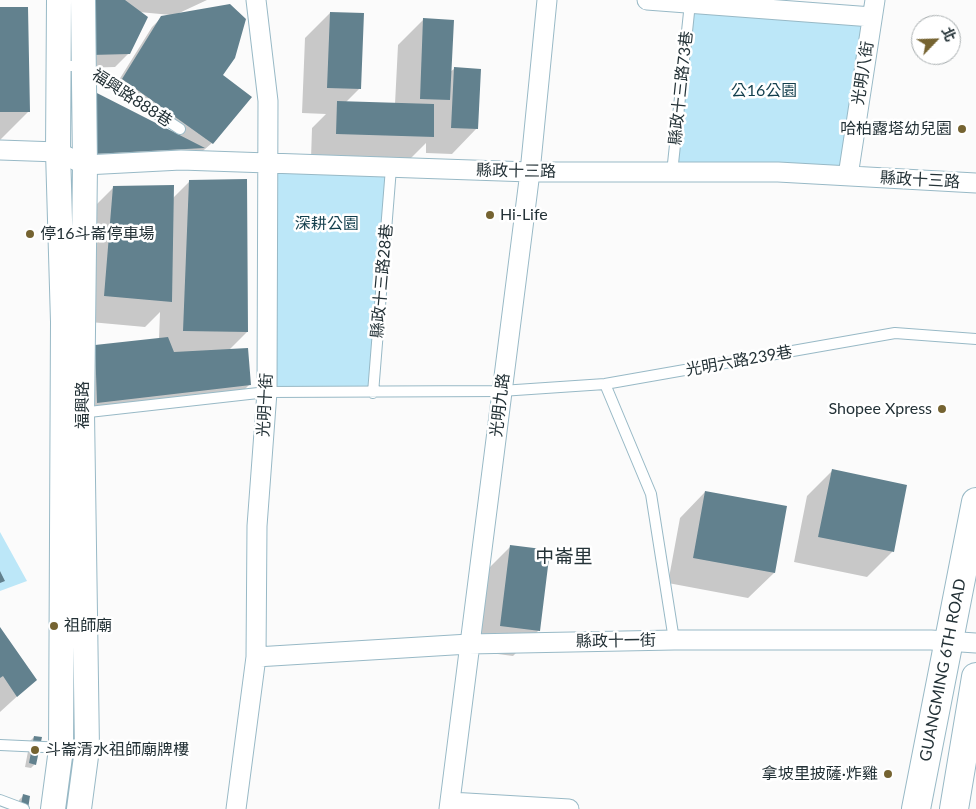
<!DOCTYPE html>
<html>
<head>
<meta charset="utf-8">
<style>
  body { margin:0 }
  #map { position:relative; width:976px; height:809px; overflow:hidden; background:#fbfbfb; font-family:Lato,"Noto Sans TC",sans-serif }
  canvas { display:block }
  .north { position:absolute; left:911px; top:15px; width:50px; height:50px; box-sizing:border-box; background:#fff; border:1px solid #a7adaf; border-radius:50%; rotate:66deg; font-size:14px; font-weight:700; line-height:20px; text-align:center; color:#243237 }
  .north::after { content:''; display:block; margin:auto; width:18px; height:22px; background:#756331; clip-path:polygon(50% 0,100% 100%,50% 72%,0 100%) }
</style>
</head>
<body>
<div id="map">
<canvas width="976" height="809"></canvas>
<div class="north">北</div>
</div>
<script>
const ctx = document.querySelector('canvas').getContext('2d');
ctx.lineJoin = 'round';
function paint(path, color) { ctx.fillStyle = color; ctx.fill(path, 'evenodd'); }
const shape = rows => new Path2D(rows.map(r => 'M' + r).join(''));
function strokePath(path, color, width, dash) { ctx.strokeStyle = color; ctx.lineWidth = width; ctx.lineCap = dash ? 'butt' : 'round'; ctx.setLineDash(dash || []); ctx.stroke(path); }
function label(font, color, halo, rows, align = 'center') {
  ctx.font = font + ' Lato,"Noto Sans TC",sans-serif'; ctx.lineWidth = 5; ctx.setLineDash([]); ctx.textBaseline = 'middle'; ctx.strokeStyle = halo; ctx.fillStyle = color; for (const [text, x, y, turn = 0] of rows) {
    ctx.save(); ctx.translate(x, y); ctx.rotate((+turn || 0) * Math.PI / 180); ctx.textAlign = isNaN(turn) ? turn : align; if (halo) ctx.strokeText(text, 0, 0); ctx.fillText(text, 0, 0); ctx.restore();
  }
}
const green = shape([
  [690,3,872,17,848,176,672,173],
  [268,165,391,168,373,393,267,392],
  [0,532,27,581,0,591]
]);
const shadow = shape([
  [78,0,207,0,177,14,222,76,250,98,212,143,190,162,78,168,78,105,173,131,114,88,152,27,162,17,171,15,139,12,129,53,115,67,77,68],
  [0,9,29,111,0,140],
  [330,13,360,88,346,102,395,104,398,45,424,19,450,72,454,69,477,128,452,154,426,153,426,143,407,162,311,159,312,128,326,114,302,113,305,38],
  [190,181,247,332,229,350,250,384,236,398,84,417,82,360,96,346,159,339,160,312,145,327,79,321,88,213,113,188,172,199],
  [833,470,906,486,892,552,867,577,794,562,807,496],
  [705,492,786,507,774,573,748,598,668,583,680,518],
  [511,546,539,630,513,656,475,651,485,572],
  [0,629,35,680,0,712],
  [34,737,35,764,31,768,25,767,30,741],
  [23,796,27,809,17,809,19,800]
]);
const building = shape([
  [91,0,125,0,148,17,130,54,91,55],
  [230,4,246,19,235,58,223,75,252,97,213,144,122,79,161,16],
  [0,7,28,7,30,112,0,112],
  [330,12,364,13,361,89,327,88],
  [423,18,454,20,450,100,420,99],
  [454,67,481,69,478,129,451,128],
  [91,90,205,148,92,154],
  [337,101,434,104,434,137,336,134],
  [247,179,248,332,183,331,189,180],
  [174,185,172,302,104,296,113,186],
  [168,337,174,352,248,348,251,385,97,403,95,345],
  [832,469,907,485,894,552,818,537],
  [705,491,787,506,775,573,693,558],
  [510,545,550,550,540,631,500,626],
  [0,571,5,581,0,583],
  [0,627,37,680,17,697,3,676,0,678],
  [34,736,42,737,36,765,29,763],
  [23,794,30,796,28,809,20,809]
]);
const service = shape([
  [59,66,84,66,180,129],
  [672,173,690,3],
  [605,384,651,494,674,640],
  [373,393,391,168],
  [80,413,267,392,501,391,605,384,895,333,976,339],
  [0,745,87,749],
  [0,800,24,809]
]);
const minor = shape([
  [647,0,872,17],
  [0,150,58,152,85,165,181,160,530,172,778,172,976,183],
  [848,176,875,0],
  [256,657,469,644,674,640,931,640,976,643],
  [450,802,569,809],
  [236,809,256,657,257,526,267,392,268,101,256,0],
  [449,809,530,172,547,0]
]);
const tertiary = shape([
  [53,809,61,749,63,322,58,152,59,0],
  [79,809,87,749,82,413,85,165,83,0]
]);
const secondary = shape([
  [916,809,976,502],
  [954,809,976,677]
]);
const markers = [
  [962,129,5,"#756331"],
  [490,215,5,"#756331"],
  [30,234,5,"#756331"],
  [942,409,5,"#756331"],
  [54,626,5,"#756331"],
  [35,750,5,"#756331"],
  [888,774,5,"#756331"]
];
const streetNames = [
  ["光明八街",863,73,-81],
  ["縣政十三路73巷",681,88,-84],
  ["福興路888巷",132,98,33],
  ["縣政十三路",516,171,1],
  ["縣政十三路",920,180,3],
  ["縣政十三路28巷",382,281,-85],
  ["光明六路239巷",739,361,-10],
  ["福興路",83,405,-90],
  ["光明十街",265,405,-87],
  ["光明九路",500,405,-83],
  ["縣政十一街",616,641,-1],
  ["GUANGMING 6TH ROAD",943,670,-79]
];
const parkNames = [
  ["公16公園",764,91],
  ["深耕公園",327,224]
];
const poiNames = [
  ["哈柏露塔幼兒園",952,129,"right"],
  ["Hi-Life",500,215],
  ["停16斗崙停車場",40,234],
  ["Shopee Xpress",932,409,"right"],
  ["祖師廟",64,626],
  ["斗崙清水祖師廟牌樓",45,750],
  ["拿坡里披薩·炸雞",878,774,"right"]
];
const quarterNames = [
  ["中崙里",564,557]
];
paint(green, '#bce7f8');
paint(shadow, '#0003');
paint(building, '#62818e');
strokePath(service, '#98b9c6', 12);
strokePath(minor, '#98b9c6', 21);
strokePath(tertiary, '#98b9c6', 26);
strokePath(secondary, '#98b9c6', 30);
strokePath(service, '#fff', 10);
strokePath(minor, '#fff', 19);
strokePath(tertiary, '#fff', 24);
strokePath(secondary, '#fff', 28);
for (const [x, y, r, color] of markers) { const dot = new Path2D(); dot.arc(x, y, r, 0, 2 * Math.PI); ctx.fillStyle = color; ctx.fill(dot); strokePath(dot, '#fff', 2); }
label('16px', '#243237', '#fff', streetNames);
label('16px', '#123e4c', '#fff', parkNames);
label('16px', '#243237', '#fff', poiNames, 'left');
label('19px', '#243237', '#fff', quarterNames);
</script>
</body>
</html>
